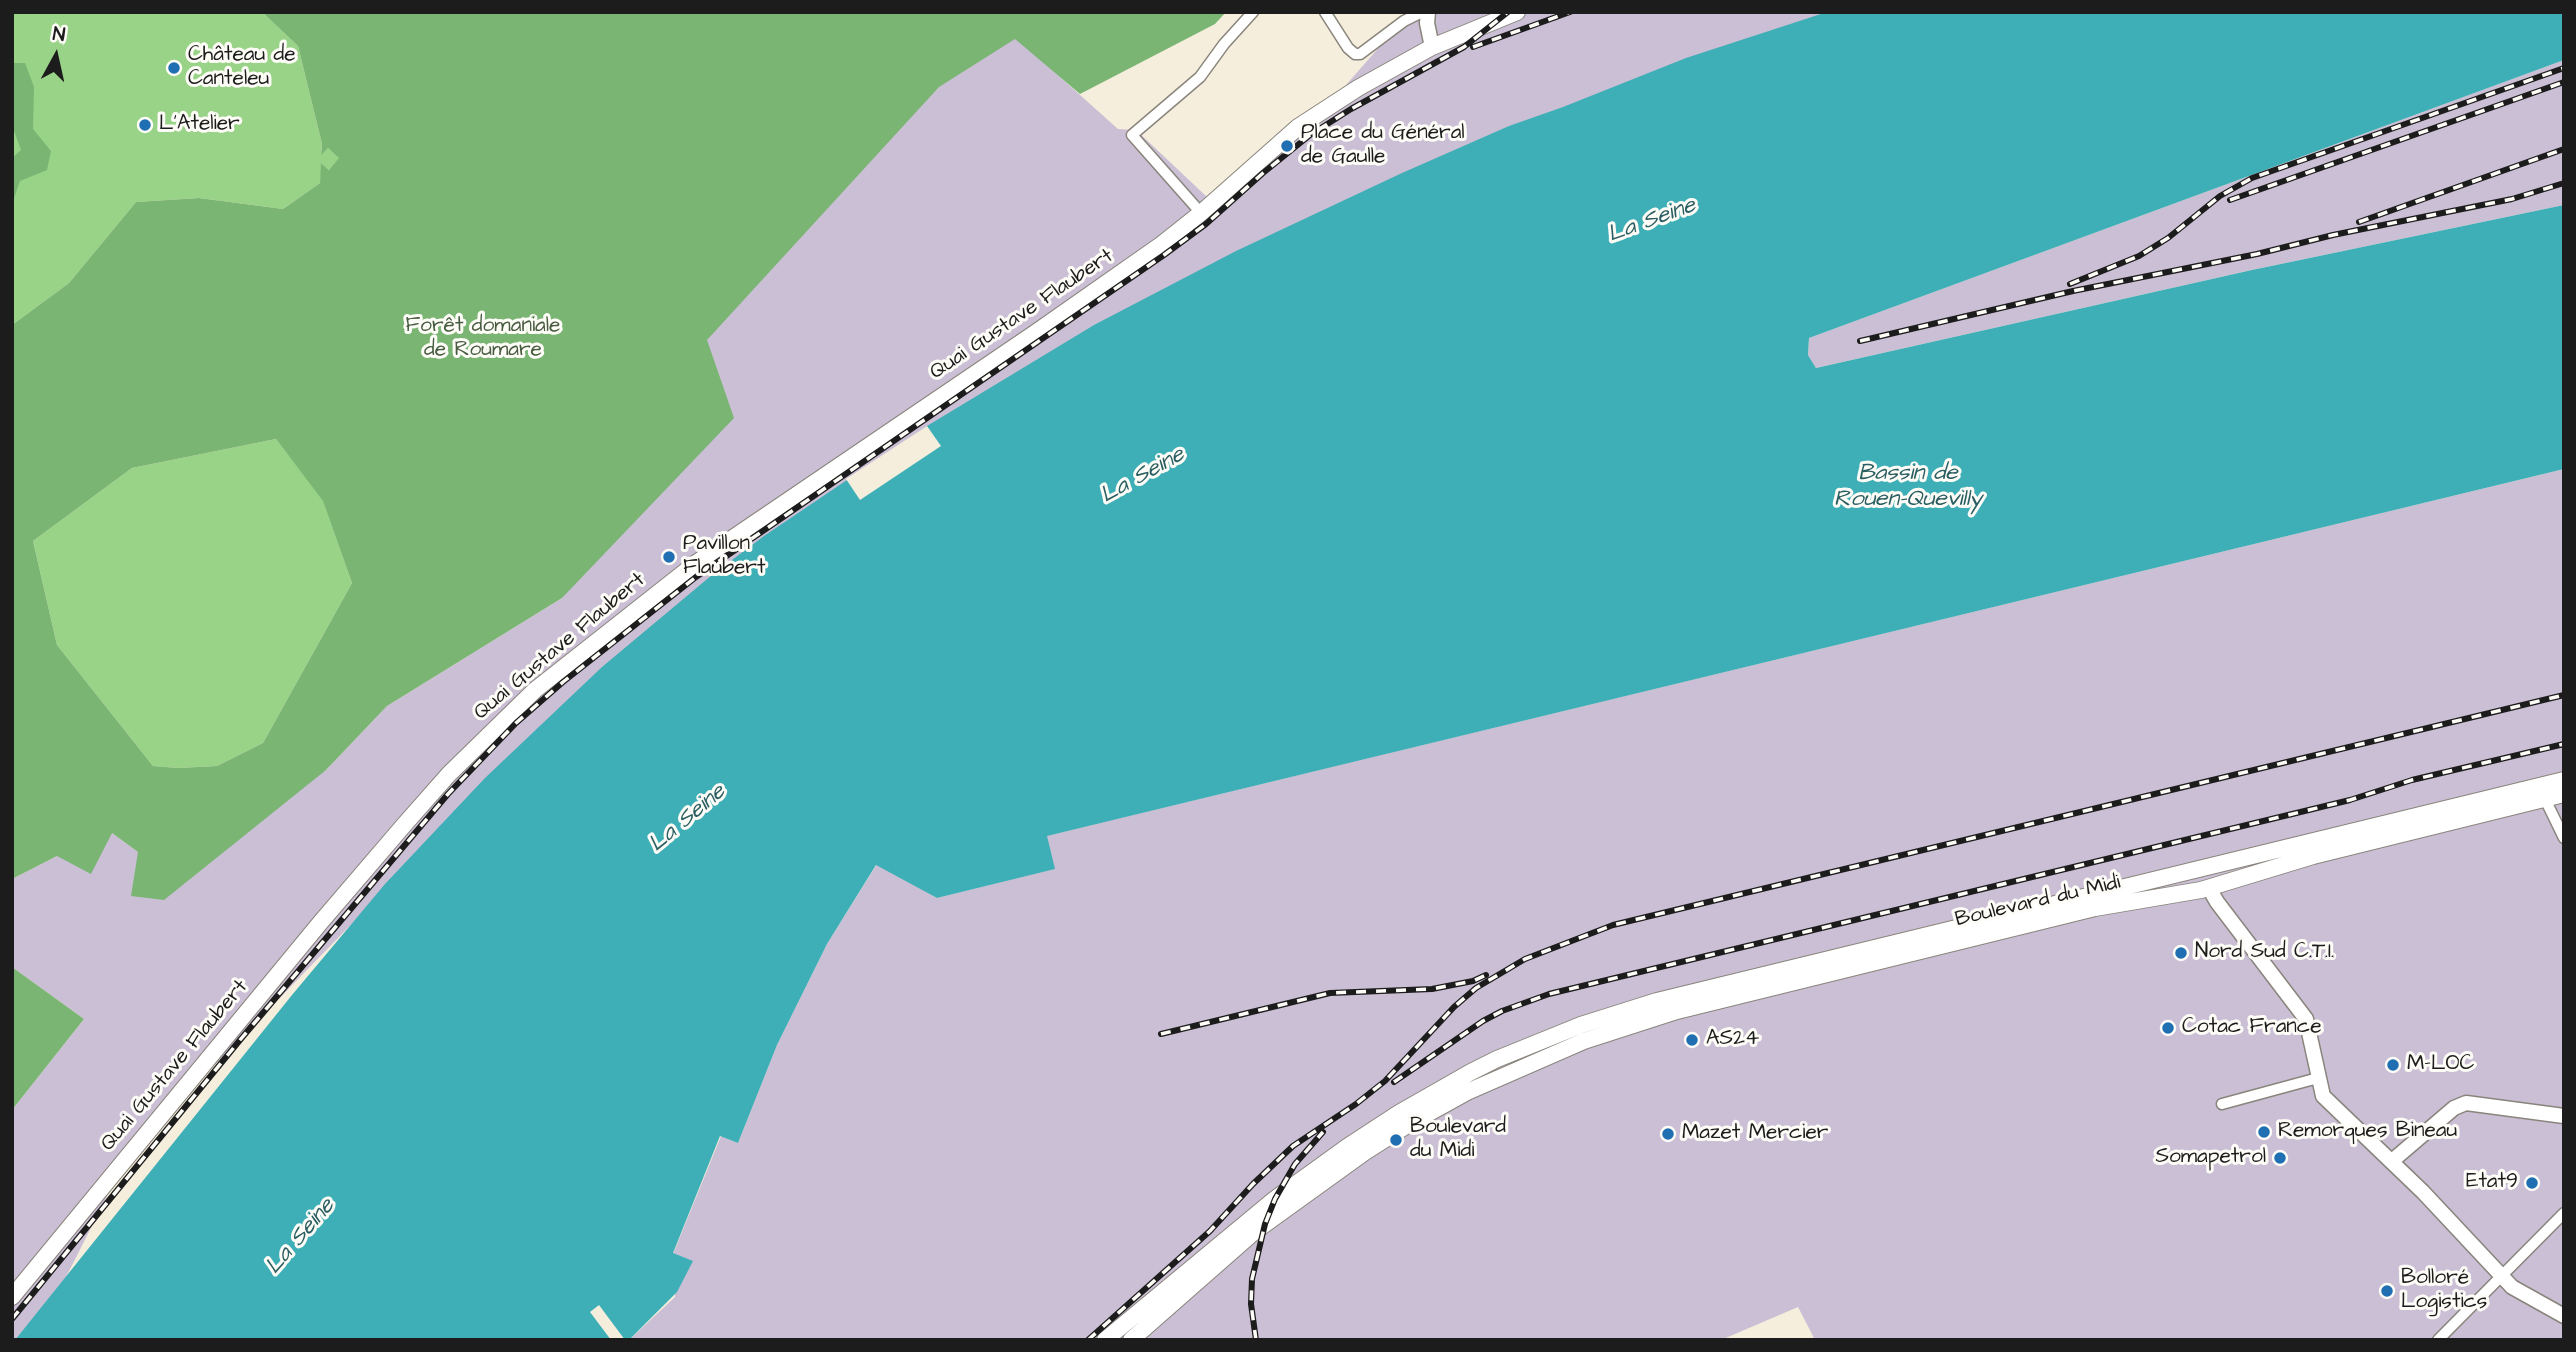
<!DOCTYPE html>
<html>
<head>
<meta charset="utf-8">
<style>
  body { margin:0 }
  #map { position:relative; width:2576px; height:1352px; overflow:hidden; background:#f6eedc; font-family:"Architects Daughter",sans-serif }
  canvas { display:block }
  .frame { position:absolute; inset:0; border:14px solid #1c1c1c; pointer-events:none }
  .north { position:absolute; left:21px; top:21px; width:70px; height:70px; -webkit-text-stroke:5px #fdfcf7; paint-order:stroke; rotate:8deg; font-size:19px; font-weight:700; line-height:28px; text-align:center; color:#1c1c1c }
  .north::after { content:''; display:block; margin:auto; width:24px; height:32px; background:#1c1c1c; clip-path:polygon(50% 0,100% 100%,50% 72%,0 100%) }
</style>
</head>
<body>
<div id="map">
<canvas width="2576" height="1352"></canvas>
<div class="frame"></div>
<div class="north">N</div>
</div>
<script>
const ctx = document.querySelector('canvas').getContext('2d');
ctx.lineJoin = 'round';
function paint(path, color) { ctx.fillStyle = color; ctx.fill(path, 'evenodd'); }
const shape = rows => new Path2D(rows.map(r => 'M' + r).join(''));
function strokePath(path, color, width, dash) { ctx.strokeStyle = color; ctx.lineWidth = width; ctx.lineCap = dash ? 'butt' : 'round'; ctx.setLineDash(dash || []); ctx.stroke(path); }
function label(font, color, halo, rows, align = 'center') {
  ctx.font = font + ' "Architects Daughter",sans-serif'; ctx.lineWidth = 6; ctx.setLineDash([]); ctx.textBaseline = 'middle'; ctx.strokeStyle = halo; ctx.fillStyle = color; for (const [text, x, y, turn = 0] of rows) {
    ctx.save(); ctx.translate(x, y); ctx.rotate((+turn || 0) * Math.PI / 180); ctx.textAlign = isNaN(turn) ? turn : align; if (halo) ctx.strokeText(text, 0, 0); ctx.fillText(text, 0, 0); ctx.restore();
  }
}
const industrial = shape([
  [1410,12,1911,12,477,795,129,1153,62,1285,15,1340,12,1340,12,1110,84,1019,12,967,12,879,57,856,112,833,138,852,326,770,387,706,562,598,700,345,873,158,890,112,1012,29,1032,52,1118,129,1136,130,1207,197,1325,109],
  [2564,60,2564,205,2252,270,1816,368,1808,355,1809,338],
  [2564,469,2564,1340,1815,1340,1798,1307,1721,1340,629,1340,675,1297,673,1254,721,1136,738,1143,777,1045,827,944,877,864,937,898,1054,869,1046,836]
]);
const green = shape([
  [12,12,262,12,298,46,322,144,321,154,328,148,340,158,329,170,322,164,320,183,283,209,199,198,136,202,69,283,12,325],
  [276,439,323,500,352,583,263,743,217,766,178,768,153,766,57,645,33,541,132,468]
]);
const forest = shape([
  [262,12,1226,12,1215,24,1080,94,1015,39,939,87,707,340,734,418,562,598,387,706,326,770,164,900,131,896,138,852,112,833,91,874,57,856,12,879,12,325,69,283,136,202,199,198,283,209,320,183,321,163,329,170,339,158,328,148,321,155,322,144,298,46],
  [276,439,323,501,352,583,263,743,217,766,178,768,153,766,57,645,33,541,132,468],
  [12,63,25,63,34,87,33,129,51,151,47,170,20,181,12,204,12,158,21,150,12,125],
  [12,967,84,1019,12,1110]
]);
const water = shape([
  [1827,12,2564,12,2564,60,1809,338,1808,355,1816,368,2252,270,2564,205,2564,469,1047,836,1055,869,937,898,876,865,827,944,777,1045,738,1143,720,1136,673,1253,693,1261,677,1292,629,1340,625,1340,599,1305,590,1312,611,1340,15,1340,292,995,385,884,485,778,602,667,712,575,764,536,927,426,1094,325,1236,251,1402,173,1509,126,1563,107,1686,58]
]);
const pier = shape([
  [927,426,941,446,860,500,846,479]
]);
const minor = shape([
  [1325,12,1348,48,1355,54,1360,54,1404,21,1422,12],
  [1201,213,1132,135,1200,77,1224,44,1253,12],
  [2543,795,2564,838],
  [2222,1104,2318,1078],
  [2438,1340,2564,1213]
]);
const tertiary = shape([
  [1428,12,1427,23,1432,47],
  [2209,888,2217,902,2306,1019,2323,1096,2423,1192,2512,1287,2564,1316],
  [2392,1161,2454,1108,2466,1103,2564,1116]
]);
const secondary = shape([
  [12,1297,320,923,404,825,449,774,535,690,696,563,1035,333,1162,244,1201,213,1298,127,1358,88,1432,47,1517,12],
  [1105,1340,1275,1199,1347,1147,1399,1113,1471,1072,1497,1059,1581,1025,1657,1001,2564,780],
  [1131,1340,1254,1232,1365,1152,1409,1124,1467,1092,1584,1041,1677,1011,2095,908,2201,890,2313,856,2564,794]
]);
const rail = shape([
  [1473,47,1570,12],
  [2230,200,2564,82],
  [2359,222,2564,149],
  [2070,284,2139,256,2168,238,2220,196,2252,178,2564,68],
  [1860,341,2073,291,2257,254,2333,235,2512,199,2564,183],
  [1161,1034,1330,993,1432,989,1473,981,1486,975],
  [1394,1082,1483,1021,1502,1011,1549,994,2350,800,2412,780,2564,744],
  [12,1319,240,1040,448,794,516,723,563,682,696,577,1164,255,1206,224,1263,173,1310,135,1351,109,1464,47,1508,12],
  [1088,1340,1210,1231,1253,1184,1293,1146,1356,1104,1385,1081,1454,1007,1476,988,1525,959,1613,925,2564,695],
  [1256,1340,1251,1304,1252,1279,1265,1224,1275,1199,1295,1164,1323,1132]
]);
const markers = [
  [174,68,7,"#1f6fb2"],
  [145,125,7,"#1f6fb2"],
  [1287,146,7,"#1f6fb2"],
  [669,557,7,"#1f6fb2"],
  [2181,953,7,"#1f6fb2"],
  [2168,1028,7,"#1f6fb2"],
  [1692,1040,7,"#1f6fb2"],
  [2393,1065,7,"#1f6fb2"],
  [2264,1132,7,"#1f6fb2"],
  [1668,1134,7,"#1f6fb2"],
  [1396,1140,7,"#1f6fb2"],
  [2280,1158,7,"#1f6fb2"],
  [2532,1183,7,"#1f6fb2"],
  [2387,1291,7,"#1f6fb2"]
];
const poiNames = [
  ["Château de",188,56],
  ["Canteleu",188,80],
  ["L'Atelier",159,125],
  ["Place du Général",1301,134],
  ["de Gaulle",1301,158],
  ["Pavillon",683,545],
  ["Flaubert",683,569],
  ["Nord Sud C.T.I.",2195,953],
  ["Cotac France",2182,1028],
  ["AS24",1706,1040],
  ["M-LOC",2407,1065],
  ["Boulevard",1410,1128],
  ["du Midi",1410,1152],
  ["Remorques Bineau",2278,1132],
  ["Mazet Mercier",1682,1134],
  ["Somapetrol",2266,1158,"right"],
  ["Etat9",2518,1183,"right"],
  ["Bolloré",2401,1279],
  ["Logistics",2401,1303]
];
const streetNames = [
  ["Quai Gustave Flaubert",1022,315,-34],
  ["Quai Gustave Flaubert",560,647,-40],
  ["Boulevard du Midi",2038,902,-13],
  ["Quai Gustave Flaubert",175,1066,-50]
];
const parkNames = [
  ["Forêt domaniale",483,327],
  ["de Roumare",483,351]
];
const waterNames = [
  ["La Seine",1652,221,-20],
  ["Bassin de",1908,474],
  ["Rouen-Quevilly",1908,500],
  ["La Seine",1143,476,-29],
  ["La Seine",688,819,-40],
  ["La Seine",301,1237,-49]
];
paint(industrial, '#cbbfd5');
paint(green, '#99d387');
paint(forest, '#7ab574');
paint(water, '#3eafb7');
paint(pier, '#f6eedc');
strokePath(minor, '#89857c', 13);
strokePath(tertiary, '#89857c', 17);
strokePath(secondary, '#89857c', 18);
strokePath(minor, '#fff', 10);
strokePath(tertiary, '#fff', 14);
strokePath(secondary, '#fff', 16);
strokePath(rail, '#1c1c1c', 6);
strokePath(rail, '#fdfcf7', 3.5, [10]);
for (const [x, y, r, color] of markers) { const dot = new Path2D(); dot.arc(x, y, r, 0, 2 * Math.PI); ctx.fillStyle = color; ctx.fill(dot); strokePath(dot, '#fdfcf7', 2.5); }
label('21px', '#1c1c1c', '#fdfcf7', poiNames, 'left');
label('21px', '#1c1c1c', '#fdfcf7', streetNames);
label('21px', '#485c41', '#fdfcf7', parkNames);
label('italic 23px', '#2b5e62', '#fdfcf7', waterNames);
</script>
</body>
</html>
